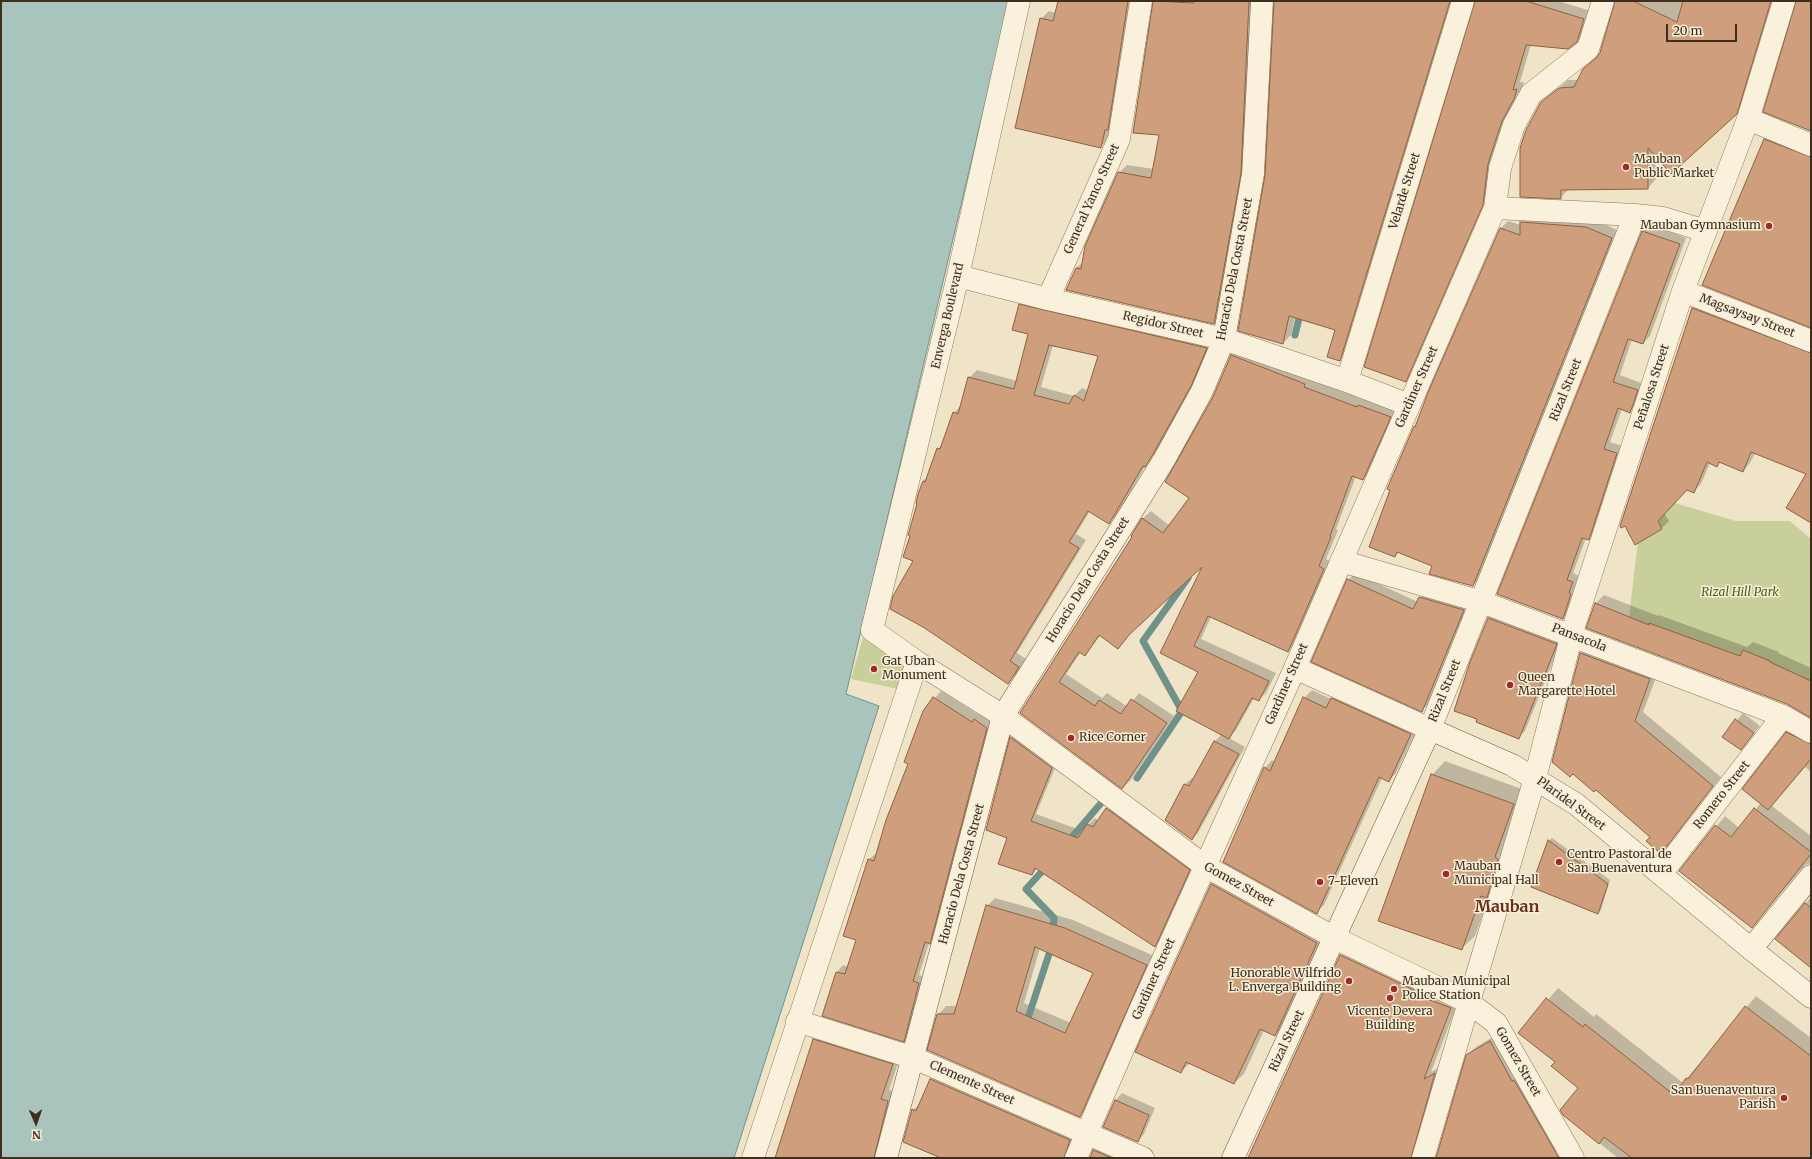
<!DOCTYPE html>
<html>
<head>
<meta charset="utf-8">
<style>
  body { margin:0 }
  #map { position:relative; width:1812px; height:1159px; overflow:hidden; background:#f0e4c8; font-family:Merriweather,serif }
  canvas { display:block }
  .frame { position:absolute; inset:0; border:2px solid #3d2e20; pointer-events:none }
  .north { position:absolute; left:16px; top:1103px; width:40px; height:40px; -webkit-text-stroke:3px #f7eed8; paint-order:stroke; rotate:178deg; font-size:11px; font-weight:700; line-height:16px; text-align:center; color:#3d2e20 }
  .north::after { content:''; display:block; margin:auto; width:14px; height:18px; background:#3d2e20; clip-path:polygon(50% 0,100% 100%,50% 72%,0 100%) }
  .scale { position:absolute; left:1666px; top:24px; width:71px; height:18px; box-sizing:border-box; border:2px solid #3d2e20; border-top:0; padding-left:5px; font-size:12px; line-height:14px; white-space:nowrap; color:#3d2e20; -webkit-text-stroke:3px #f7eed8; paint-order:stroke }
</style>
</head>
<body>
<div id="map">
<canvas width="1812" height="1159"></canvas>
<div class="frame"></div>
<div class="north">N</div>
<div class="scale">20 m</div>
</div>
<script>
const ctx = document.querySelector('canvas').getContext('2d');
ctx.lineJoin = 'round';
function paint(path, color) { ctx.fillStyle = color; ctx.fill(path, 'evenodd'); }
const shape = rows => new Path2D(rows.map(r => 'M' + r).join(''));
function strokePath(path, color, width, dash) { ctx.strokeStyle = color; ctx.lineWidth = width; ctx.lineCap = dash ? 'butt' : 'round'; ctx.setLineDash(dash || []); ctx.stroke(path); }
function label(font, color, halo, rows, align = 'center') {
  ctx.font = font + ' Merriweather,serif'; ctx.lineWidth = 3; ctx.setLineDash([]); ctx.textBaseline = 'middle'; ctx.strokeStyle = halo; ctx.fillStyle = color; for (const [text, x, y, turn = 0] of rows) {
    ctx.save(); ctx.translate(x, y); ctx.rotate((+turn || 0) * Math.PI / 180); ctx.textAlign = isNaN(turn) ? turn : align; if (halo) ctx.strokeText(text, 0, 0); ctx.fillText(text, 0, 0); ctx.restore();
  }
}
const green = shape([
  [1651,496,1736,521,1790,521,1811,539,1811,689,1627,634,1640,524],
  [865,630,907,659,898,689,851,679]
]);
const water = shape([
  [1,1,1009,1,846,694,879,706,734,1158,1,1158,1,1]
]);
const shadow = shape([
  [1059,1,1134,1,1108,139,1101,147,1041,19,1049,11,1056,13],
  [1154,1,1256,1,1248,164,1221,315,1214,323,1076,268,1084,261,1119,173,1127,165,1154,169,1160,134],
  [1275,1,1455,1,1347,352,1340,360,1336,329,1295,317,1291,335,1283,343,1266,175],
  [1476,1,1558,1,1591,11,1585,33,1577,41,1531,44,1520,82,1524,82,1490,196,1413,373,1406,381],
  [1484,200,1486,200,1411,373,1409,373],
  [1616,1,1776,1,1744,105,1736,113,1656,155,1656,179,1648,188,1569,189,1560,198,1542,103,1568,80,1579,80,1584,69,1599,55],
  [1773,132,1811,147,1811,327,1765,140],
  [1529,215,1594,219,1619,231,1481,578,1473,585,1434,566,1399,552,1395,556,1391,489,1388,488,1415,427,1418,424,1501,228,1508,221,1521,225,1521,222],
  [1650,224,1686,238,1650,336,1643,343,1632,339,1620,375,1644,384,1637,404,1630,411,1622,409,1610,442,1623,446,1596,532,1589,539,1586,538,1573,573,1579,576,1575,586,1578,587,1570,611,1563,618,1498,594,1643,231],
  [1027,297,1214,340,1198,377,1161,445,1147,463,1117,515,1109,522,1090,511,1076,534,1086,540,1017,653,1026,659,1016,675,1008,682,912,535,919,503,919,494,923,481,928,476,938,449,943,443,954,413,961,405,969,378,977,370,1017,381,1030,334,1020,305],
  [1053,345,1099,355,1088,391,1082,388,1074,396,1041,387],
  [1700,301,1811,344,1811,470,1755,453,1750,463,1743,471,1721,462,1717,465,1710,463,1701,484,1693,492,1687,489,1664,513,1669,521,1662,528,1636,543,1693,308],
  [1239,349,1311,379,1364,400,1366,398,1397,410,1370,471,1363,479,1356,476,1336,529,1338,530,1326,559,1331,562,1296,643,1288,651,1211,617,1201,639,1276,673,1266,693,1258,700,1254,698,1236,730,1229,738,1245,747,1198,833,1192,839,1185,784,1192,778,1194,779,1215,741,1222,734,1199,671,1161,653,1205,563,1135,628,1118,648,1101,635,1085,655,1081,652,1066,674,1102,698,1107,693,1128,707,1139,693,1174,716,1130,781,1122,788,1021,713,1133,537,1132,536,1143,518,1151,511,1170,526,1191,498,1214,397,1231,356],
  [1355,573,1418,602,1426,591,1470,603,1428,704,1422,710,1348,580],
  [1604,595,1658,616,1659,615,1747,647,1753,642,1779,652,1778,653,1811,668,1811,718,1788,703,1595,604],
  [1495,611,1563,637,1525,731,1518,738,1455,710,1489,618],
  [1590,644,1659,670,1643,712,1721,777,1661,852,1651,837,1596,789,1553,761,1581,653],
  [1312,690,1331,699,1339,691,1418,727,1396,773,1388,781,1382,778,1324,905,1316,912,1265,768,1272,760,1275,762,1304,698],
  [941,691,979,715,981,713,993,721,936,936,929,943,919,975,925,977,910,1034,904,1041,824,1015,837,972,843,965,849,967,857,939,869,859,877,853,910,763,924,711],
  [1743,713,1760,726,1740,749,1723,736],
  [1796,724,1811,732,1811,772,1805,767,1772,806,1811,836,1811,863,1805,865,1752,927,1680,871,1725,816,1739,828,1761,803,1787,733],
  [1018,731,1058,761,1036,814,1083,831,1095,818,1099,821,1114,802,1196,863,1161,939,1155,946,1037,869,1032,874,1008,837,987,829,1011,738],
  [1445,761,1527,791,1475,936,1461,949,1432,775],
  [1552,838,1610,880,1601,910,1598,913,1549,841],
  [1222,874,1327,933,1285,1025,1275,1035,1264,1030,1244,1074,1234,1083,1190,1063,1181,1072,1137,1051,1212,884],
  [1811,897,1811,966,1777,939],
  [995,898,1073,920,1154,956,1088,1107,1080,1116,938,1015,946,1006,958,1006,987,906],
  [1040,948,1094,972,1071,1023,1024,1003],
  [1349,947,1459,1000,1431,1072,1442,1066,1422,1158,1249,1158,1341,955],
  [1558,988,1594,1017,1596,1014,1683,1083,1756,996,1811,1038,1811,1158,1618,1158,1564,1115,1579,1088,1556,1062,1520,1033],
  [823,1031,901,1055,889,1090,896,1092,880,1158,778,1158,792,1113,790,1112,814,1040],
  [1498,1034,1564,1145,1555,1153,1546,1158,1437,1158,1467,1055,1476,1047],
  [938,1072,1077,1132,1071,1151,1064,1158,943,1158,913,1110,921,1103,931,1079],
  [1122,1093,1155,1108,1144,1134,1137,1141,1104,1126,1116,1100],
  [1102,1142,1138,1158,1090,1158,1094,1150]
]);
const stream = shape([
  [1295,335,1301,310],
  [1137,778,1182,711,1143,641,1188,578],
  [1067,843,1102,802],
  [1047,866,1026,889,1054,918,1053,933],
  [1026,1024,1052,945]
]);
const building = shape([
  [1058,1,1128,1,1108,130,1105,130,1101,148,1015,128,1040,18,1053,21,1058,1],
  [1153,1,1194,3,1194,1,1249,1,1241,173,1214,324,1066,290,1076,268,1081,269,1085,246,1118,172,1151,178,1159,135,1133,133,1153,1],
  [1274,1,1450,1,1340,361,1327,357,1335,330,1289,316,1283,344,1238,331,1265,175,1274,1],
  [1475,1,1526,1,1584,19,1577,42,1568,49,1526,45,1513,90,1517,89,1514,99,1502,121,1488,164,1483,205,1406,382,1364,367,1475,1],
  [1615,1,1633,1,1677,22,1683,1,1771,1,1737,114,1671,174,1648,148,1648,189,1561,190,1561,199,1520,197,1520,148,1526,130,1541,102,1559,88,1574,87,1583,69,1596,58,1600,53,1615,1],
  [1796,1,1811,1,1811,131,1763,112,1796,1],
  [1764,139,1811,157,1811,328,1702,285,1764,139],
  [1520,222,1586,227,1612,238,1473,586,1429,574,1432,566,1397,552,1395,557,1369,547,1390,490,1387,489,1414,426,1415,427,1429,390,1500,228,1520,235,1520,222],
  [1642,231,1680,244,1643,344,1628,339,1613,382,1638,390,1630,413,1618,408,1604,449,1617,453,1589,540,1582,538,1567,580,1573,582,1569,593,1571,594,1563,619,1497,594,1642,231],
  [1019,304,1207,348,1191,386,1153,454,1145,467,1143,466,1109,524,1088,511,1069,542,1079,548,1010,661,1019,667,1008,684,923,627,890,609,893,596,913,561,903,557,910,536,908,535,917,504,916,503,918,494,923,481,925,482,937,448,940,449,953,412,958,414,968,377,1014,389,1028,334,1012,330,1019,304],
  [1049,345,1098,356,1084,401,1074,395,1069,404,1034,395,1049,345],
  [1692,308,1811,353,1811,523,1786,508,1806,474,1751,452,1743,472,1719,462,1717,467,1707,462,1694,493,1687,490,1658,521,1662,529,1635,545,1625,526,1621,528,1620,526,1692,308],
  [1231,355,1305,384,1304,387,1357,407,1358,405,1391,417,1363,480,1352,476,1330,536,1331,537,1319,566,1324,569,1288,652,1208,616,1194,646,1269,681,1259,701,1252,698,1229,739,1176,711,1198,672,1160,653,1202,567,1129,635,1118,649,1099,635,1085,656,1079,652,1059,682,1095,706,1099,700,1121,714,1131,699,1167,723,1122,789,1020,713,1132,537,1131,536,1142,518,1163,533,1189,498,1165,482,1213,397,1231,355],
  [1347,579,1413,609,1419,597,1464,610,1422,712,1311,662,1347,579],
  [1595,603,1649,625,1649,623,1740,656,1743,650,1770,661,1770,662,1811,681,1811,718,1787,704,1586,628,1595,603],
  [1488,618,1557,644,1519,739,1476,722,1477,719,1454,711,1470,662,1488,618],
  [1580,653,1650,679,1635,721,1713,786,1661,854,1646,841,1650,837,1596,790,1594,792,1573,774,1570,777,1552,762,1580,653],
  [933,697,972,722,974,719,987,728,930,944,925,942,913,981,919,983,904,1042,822,1016,836,972,845,974,856,940,843,936,868,859,874,861,886,820,908,764,904,762,923,711,933,697],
  [1303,697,1326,708,1331,698,1411,734,1389,782,1379,777,1317,914,1223,862,1264,767,1270,771,1303,697],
  [1735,719,1754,733,1741,750,1722,737,1735,719],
  [1786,732,1811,744,1811,759,1768,810,1742,789,1786,732],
  [1010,737,1052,768,1031,821,1078,838,1087,824,1093,827,1106,808,1190,870,1155,947,1035,868,1032,875,998,864,1007,838,986,830,1010,737],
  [1214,741,1239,754,1192,840,1165,820,1184,784,1189,786,1214,741],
  [1431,774,1514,804,1495,857,1498,859,1487,898,1481,896,1462,950,1378,921,1431,774],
  [1754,808,1811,852,1811,854,1752,928,1679,871,1715,825,1731,837,1754,808],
  [1548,840,1608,884,1598,914,1531,887,1548,840],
  [1211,884,1317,943,1275,1036,1260,1029,1234,1084,1186,1062,1181,1073,1135,1052,1211,884],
  [1805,903,1811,908,1811,968,1775,939,1805,903],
  [986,905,1065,928,1147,965,1080,1117,927,1050,937,1014,954,1014,986,905],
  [1035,947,1093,973,1065,1033,1016,1011,1035,947],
  [1340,955,1414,990,1412,993,1451,1008,1424,1079,1435,1073,1411,1158,1248,1158,1340,955],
  [1546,998,1583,1027,1585,1024,1674,1095,1686,1078,1688,1079,1745,1006,1811,1056,1811,1158,1632,1158,1604,1137,1599,1144,1563,1115,1560,1110,1578,1088,1551,1066,1555,1062,1518,1033,1546,998],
  [813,1039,893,1064,881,1099,888,1101,874,1158,775,1158,813,1039],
  [1490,1041,1512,1081,1514,1080,1559,1158,1436,1158,1466,1055,1490,1041],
  [930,1079,1070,1140,1064,1158,941,1158,903,1142,912,1109,916,1111,930,1079],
  [1115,1100,1149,1115,1138,1142,1103,1127,1115,1100],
  [1093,1150,1112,1158,1090,1158,1093,1150]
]);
const street = shape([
  [1019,1,958,276,872,630,917,662,1003,716,1205,866,1335,938,1468,1002,1496,1023,1573,1158],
  [1748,119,1811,145],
  [1495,208,1635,215,1663,218,1706,231],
  [958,276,1048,299,1224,339,1347,381,1409,405],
  [1683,291,1811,341],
  [1048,299,1119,139,1141,1],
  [1347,381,1463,1],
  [1341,561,1482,602,1783,716,1811,732],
  [1295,668,1430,729,1635,215],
  [1661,874,1783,716],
  [1751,949,1811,997],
  [797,1021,914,1058,1143,1158],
  [753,1158,917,662],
  [1076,1158,1140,1010,1295,668,1495,208,1500,168,1514,125,1531,94,1588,49,1603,1],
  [1423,1158,1535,778,1574,626,1683,291,1748,119,1784,1]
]);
const secondary = shape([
  [886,1158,1003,716,1164,460,1202,391,1224,339,1253,174,1262,1],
  [1233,1158,1430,729,1512,765,1576,804,1751,949,1811,876]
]);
const markers = [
  [1626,167,4,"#9e2a2b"],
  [1769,226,4,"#9e2a2b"],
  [874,669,4,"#9e2a2b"],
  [1510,685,4,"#9e2a2b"],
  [1071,738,4,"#9e2a2b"],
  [1559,862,4,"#9e2a2b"],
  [1446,874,4,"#9e2a2b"],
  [1320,882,4,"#9e2a2b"],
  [1349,981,4,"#9e2a2b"],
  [1394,989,4,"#9e2a2b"],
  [1390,998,4,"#9e2a2b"],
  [1784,1098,4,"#9e2a2b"]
];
const poiNames = [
  ["Mauban",1634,160],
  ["Public Market",1634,174],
  ["Mauban Gymnasium",1761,226,"right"],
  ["Gat Uban",882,662],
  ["Monument",882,676],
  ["Queen",1518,678],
  ["Margarette Hotel",1518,692],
  ["Rice Corner",1079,738],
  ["Centro Pastoral de",1567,855],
  ["San Buenaventura",1567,869],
  ["Mauban",1454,867],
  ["Municipal Hall",1454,881],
  ["7-Eleven",1328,882],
  ["Honorable Wilfrido",1341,974,"right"],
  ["L. Enverga Building",1341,988,"right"],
  ["Mauban Municipal",1402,982],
  ["Police Station",1402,996],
  ["Vicente Devera",1390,1012,"center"],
  ["Building",1390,1026,"center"],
  ["San Buenaventura",1776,1091,"right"],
  ["Parish",1776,1105,"right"]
];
const streetNames = [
  ["Velarde Street",1405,191,-73],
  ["General Yanco Street",1092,199,-66],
  ["Horacio Dela Costa Street",1235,269,-79],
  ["Enverga Boulevard",948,316,-77],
  ["Magsaysay Street",1747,316,21],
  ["Regidor Street",1163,325,13],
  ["Gardiner Street",1417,387,-66],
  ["Peñalosa Street",1652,387,-72],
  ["Rizal Street",1566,390,-68],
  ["Horacio Dela Costa Street",1088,580,-58],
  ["Pansacola",1579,638,21],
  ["Gardiner Street",1287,684,-66],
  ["Rizal Street",1445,691,-68],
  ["Romero Street",1722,795,-52],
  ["Plaridel Street",1571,804,36],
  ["Horacio Dela Costa Street",962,874,-75],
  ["Gomez Street",1239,885,29],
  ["Gardiner Street",1154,979,-66],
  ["Rizal Street",1287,1041,-65],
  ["Gomez Street",1518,1062,60],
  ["Clemente Street",972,1083,24]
];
const parkNames = [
  ["Rizal Hill Park",1740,593]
];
const districtNames = [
  ["Mauban",1507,907]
];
paint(green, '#c9cf9b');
paint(water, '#a9c4bc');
strokePath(water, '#6f938a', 1);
paint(shadow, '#0003');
strokePath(stream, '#6f938a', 7);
paint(building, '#cf9f7d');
strokePath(building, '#8d5f41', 1);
strokePath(street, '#8d765c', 23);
strokePath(secondary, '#6f573f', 23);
strokePath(street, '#faf1dc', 22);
strokePath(secondary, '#faf1dc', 22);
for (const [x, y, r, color] of markers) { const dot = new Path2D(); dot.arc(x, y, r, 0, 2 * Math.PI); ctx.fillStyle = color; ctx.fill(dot); strokePath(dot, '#f7eed8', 1.5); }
label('12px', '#3d2e20', '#f7eed8', poiNames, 'left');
label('12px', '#3d2e20', '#f7eed8', streetNames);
label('italic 12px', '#4d5a26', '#f7eed8', parkNames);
label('bold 16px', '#6b2e1e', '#f7eed8', districtNames);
</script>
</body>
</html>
